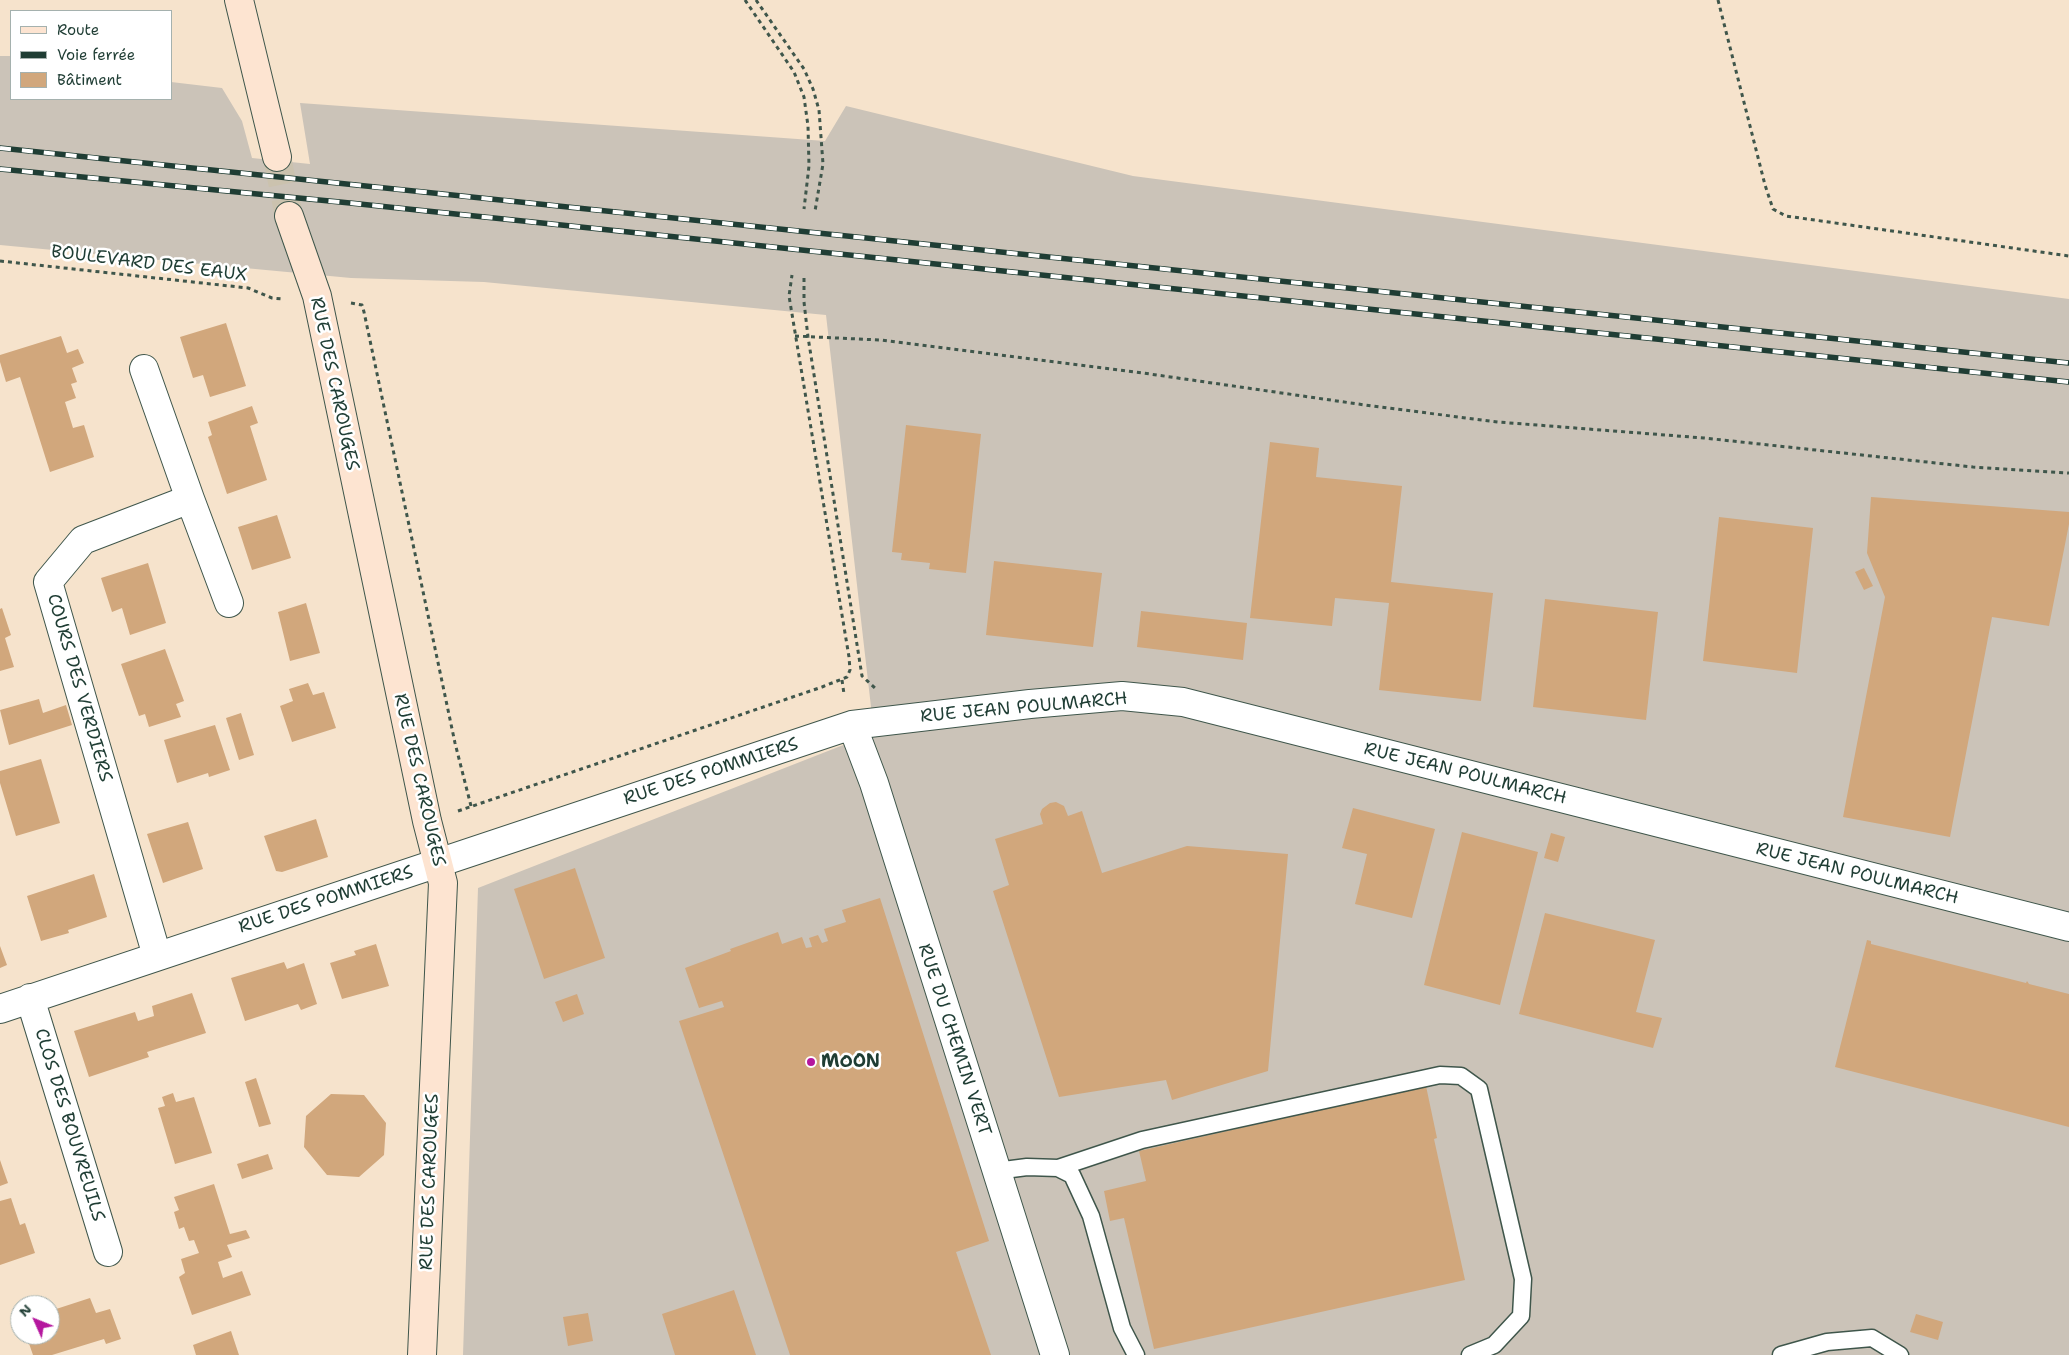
<!DOCTYPE html>
<html>
<head>
<meta charset="utf-8">
<style>
  body { margin:0 }
  #map { position:relative; width:2069px; height:1355px; overflow:hidden; background:#f6e3cc; font-family:"Shantell Sans",sans-serif }
  canvas { display:block }
  .legend { position:absolute; left:10px; top:10px; width:162px; height:90px; box-sizing:border-box; background:#fff; border:1px solid #a5b1ae; margin:0; padding:6px 9px; list-style:none; font-size:15px; color:#1f3d34 }
  .legend li { display:flex; align-items:center; gap:10px; height:25px }
  .legend b { width:25px; border:1px solid #a5b1ae }
  .north { position:absolute; left:10px; top:1295px; width:50px; height:50px; box-sizing:border-box; background:#fff; border:1px solid #a5b1ae; border-radius:50%; rotate:314deg; font-size:14px; font-weight:700; line-height:20px; text-align:center; color:#1f3d34 }
  .north::after { content:''; display:block; margin:auto; width:18px; height:22px; background:#b5179e; clip-path:polygon(50% 0,100% 100%,50% 72%,0 100%) }
</style>
</head>
<body>
<div id="map">
<canvas width="2069" height="1355"></canvas>
<ul class="legend">
<li><b style="height:6px;background:#fde4d1"></b>Route</li>
<li><b style="height:6px;background:#1f3d34"></b>Voie ferrée</li>
<li><b style="height:14px;background:#d1a77c"></b>Bâtiment</li>
</ul>
<div class="north">N</div>
</div>
<script>
const ctx = document.querySelector('canvas').getContext('2d');
ctx.lineJoin = 'round';
function paint(path, color) { ctx.fillStyle = color; ctx.fill(path, 'evenodd'); }
const shape = rows => new Path2D(rows.map(r => 'M' + r).join(''));
function strokePath(path, color, width, dash) { ctx.strokeStyle = color; ctx.lineWidth = width; ctx.lineCap = dash ? 'butt' : 'round'; ctx.setLineDash(dash || []); ctx.stroke(path); }
function label(font, color, halo, rows, align = 'center') {
  ctx.font = font + ' "Shantell Sans",sans-serif'; ctx.lineWidth = 5; ctx.setLineDash([]); ctx.textBaseline = 'middle'; ctx.strokeStyle = halo; ctx.fillStyle = color; for (const [text, x, y, turn = 0] of rows) {
    ctx.save(); ctx.translate(x, y); ctx.rotate((+turn || 0) * Math.PI / 180); ctx.textAlign = isNaN(turn) ? turn : align; if (halo) ctx.strokeText(text, 0, 0); ctx.fillText(text, 0, 0); ctx.restore();
  }
}
const industrial = shape([
  [0,56,11,56,11,99,171,99,171,82,222,88,242,121,252,158,310,164,300,103,825,141,846,106,1133,176,2069,299,2069,1355,463,1355,478,888,874,733,826,315,484,282,351,278,0,245]
]);
const building = shape([
  [226,323,246,386,210,397,203,375,193,378,180,337],
  [61,336,67,353,78,349,84,363,72,368,77,382,71,384,76,398,65,402,73,428,84,425,94,457,50,472,20,377,6,382,0,362,0,355],
  [252,406,258,423,250,426,267,480,227,494,208,437,212,435,208,422],
  [906,425,981,434,966,573,929,569,930,563,901,560,902,553,892,552],
  [1270,442,1319,448,1316,477,1402,486,1391,582,1493,593,1481,701,1379,690,1389,603,1335,598,1332,626,1250,618],
  [1871,497,2069,512,2069,524,2049,626,1992,617,1950,837,1843,817,1885,597,1867,553],
  [277,515,291,558,252,570,238,527],
  [1719,517,1813,528,1797,673,1703,661],
  [994,561,1102,573,1093,647,986,635],
  [148,563,166,623,130,635,122,608,112,612,101,578],
  [1864,568,1873,586,1864,590,1855,572],
  [1545,599,1658,612,1646,720,1533,707],
  [306,603,320,653,290,661,278,612],
  [2,608,11,635,5,638,14,667,0,671,0,609],
  [1141,611,1247,623,1243,660,1137,647],
  [165,649,184,701,176,704,181,717,149,727,145,714,139,716,121,664],
  [308,683,313,695,324,692,336,728,292,742,280,706,293,701,289,689],
  [39,699,43,713,66,705,72,725,9,745,0,710],
  [241,713,254,755,239,760,226,718],
  [215,725,230,770,209,777,208,773,177,783,164,740],
  [41,759,60,823,16,836,0,783,0,771],
  [1056,802,1064,806,1068,816,1082,811,1102,873,1187,846,1288,854,1268,1071,1172,1100,1166,1080,1059,1097,993,891,1009,885,995,839,1043,824,1040,814,1042,809,1050,803],
  [1353,808,1435,829,1412,918,1355,904,1367,854,1342,848],
  [316,819,328,857,282,872,276,871,264,836],
  [188,822,203,869,163,883,147,834],
  [1462,832,1538,852,1500,1005,1424,985],
  [1551,833,1565,837,1558,862,1544,858],
  [575,868,605,958,544,979,514,889],
  [94,874,107,917,68,930,69,933,41,941,27,896],
  [880,898,989,1241,956,1252,991,1355,790,1355,679,1021,724,1007,722,1001,699,1008,685,968,731,951,730,949,778,932,782,944,802,937,806,948,812,947,809,938,818,935,822,943,828,941,824,929,846,922,842,910],
  [1545,913,1655,940,1636,1012,1662,1018,1653,1048,1519,1014],
  [1867,940,1871,941,1871,944,2026,983,2027,981,2029,984,2069,994,2069,1127,1835,1067],
  [376,944,389,986,342,999,330,963,356,955,354,951],
  [0,946,7,965,0,968],
  [284,962,287,969,304,963,317,1004,301,1010,298,1004,245,1021,231,978],
  [192,993,206,1033,147,1052,149,1057,89,1077,74,1031,135,1012,138,1021,154,1016,152,1006],
  [577,994,584,1014,563,1022,555,1002],
  [256,1078,271,1124,259,1127,245,1082],
  [1426,1086,1437,1138,1434,1139,1465,1280,1154,1349,1124,1218,1110,1221,1104,1191,1146,1181,1139,1151],
  [173,1093,176,1102,194,1097,212,1153,175,1164,158,1108,165,1106,162,1097],
  [331,1094,364,1095,386,1123,384,1155,359,1177,327,1175,304,1147,306,1116],
  [268,1154,273,1169,242,1179,237,1164],
  [0,1160,8,1183,0,1186],
  [214,1184,230,1234,246,1230,250,1238,227,1245,232,1257,218,1262,223,1278,242,1271,251,1295,192,1315,179,1277,185,1273,181,1259,199,1253,194,1240,189,1241,184,1227,179,1229,174,1212,179,1210,174,1197],
  [11,1198,20,1225,25,1223,35,1253,0,1265,0,1201],
  [734,1290,756,1355,675,1355,662,1314],
  [90,1298,96,1313,110,1309,121,1339,106,1344,104,1339,52,1355,33,1355,26,1335,50,1335,50,1311],
  [588,1313,593,1341,568,1346,563,1317],
  [1916,1314,1943,1322,1938,1340,1910,1332],
  [231,1331,239,1355,196,1355,193,1345]
]);
const secondaryTunnel = shape([
  [277,157,289,216]
]);
const path = shape([
  [745,0,794,72,804,97,808,126,809,166,804,209],
  [756,0,804,69,813,89,819,110,823,164,815,211],
  [1718,0,1765,185,1773,209,1786,216,2069,256],
  [0,261,248,288,272,298,283,299],
  [804,278,804,302,808,337,862,676,876,689],
  [351,303,362,305,364,312,455,743,471,806],
  [795,336,880,340,1143,373,1372,406,1498,422,1704,438,1973,467,2069,473],
  [842,680,844,694],
  [458,811,822,687,847,677,850,670,849,657,789,296,792,275]
]);
const service = shape([
  [1058,1168,1072,1175,1091,1216,1122,1328,1136,1355],
  [996,1171,1027,1167,1058,1168,1142,1140,1440,1075,1461,1076,1479,1089,1523,1279,1521,1316,1494,1345,1470,1355],
  [1781,1355,1827,1342,1872,1338,1900,1355]
]);
const minor = shape([
  [144,369,190,499,83,540,48,582,157,956],
  [190,499,229,603],
  [852,725,874,783,1055,1355],
  [30,998,108,1252],
  [0,1009,852,725,1030,704,1122,696,1183,702,2069,927]
]);
const secondary = shape([
  [239,0,277,157],
  [289,216,317,296,427,821,443,883,422,1355]
]);
const rail = shape([
  [0,148,2069,363],
  [0,169,350,203,2069,382]
]);
const markers = [
  [811,1062,5,"#b5179e"]
];
const streetNames = [
  ["BOULEVARD DES EAUX",149,264,7],
  ["RUE DES CAROUGES",334,384,78],
  ["COURS DES VERDIERS",79,688,74],
  ["RUE JEAN POULMARCH",1024,708,-5],
  ["RUE DES POMMIERS",711,772,-18],
  ["RUE JEAN POULMARCH",1465,774,14],
  ["RUE DES CAROUGES",419,780,77],
  ["RUE JEAN POULMARCH",1857,874,14],
  ["RUE DES POMMIERS",326,900,-18],
  ["RUE DU CHEMIN VERT",954,1040,72],
  ["CLOS DES BOUVREUILS",69,1125,73],
  ["RUE DES CAROUGES",430,1182,-88]
];
const poiNames = [
  ["MOON",821,1062]
];
paint(industrial, '#cbc3b8');
paint(building, '#d1a77c');
strokePath(secondaryTunnel, '#cbc2ae', 28, [28, 14]);
strokePath(service, '#3f564b', 19);
strokePath(minor, '#3f564b', 30);
strokePath(secondary, '#3f564b', 30);
strokePath(path, '#3f564b', 3, [4, 4]);
strokePath(service, '#fff', 16);
strokePath(minor, '#fff', 28);
strokePath(secondary, '#fde4d1', 28);
strokePath(rail, '#1f3d34', 5.5);
strokePath(rail, '#fff', 4, [11]);
for (const [x, y, r, color] of markers) { const dot = new Path2D(); dot.arc(x, y, r, 0, 2 * Math.PI); ctx.fillStyle = color; ctx.fill(dot); strokePath(dot, '#fff', 2); }
label('18px', '#1f3d34', '#fff', streetNames);
label('bold 18px', '#1f3d34', '#fff', poiNames, 'left');
</script>
</body>
</html>
